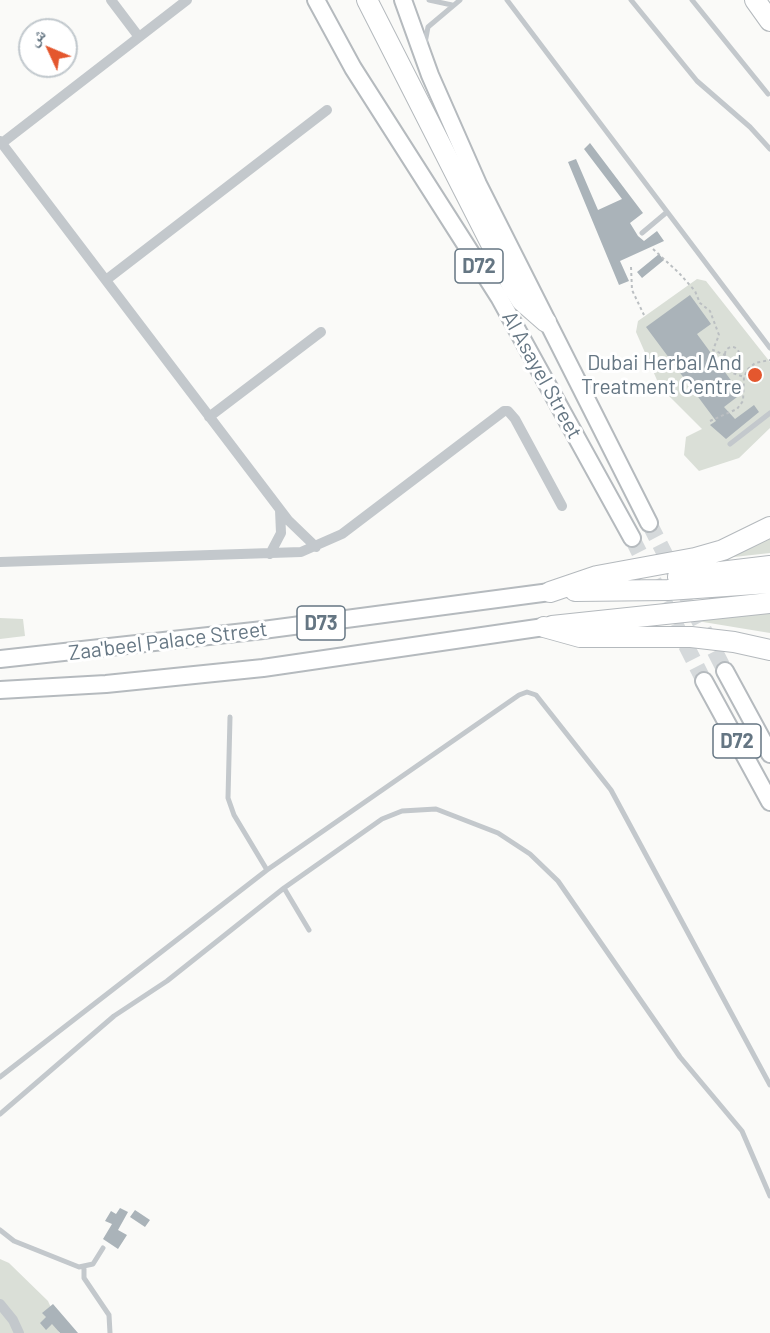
<!DOCTYPE html>
<html>
<head>
<meta charset="utf-8">
<style>
  body { margin:0 }
  #map { position:relative; width:770px; height:1333px; overflow:hidden; background:#fafaf8; font-family:Barlow,"Noto Naskh Arabic",sans-serif }
  canvas { display:block }
  .north { position:absolute; left:18px; top:18px; width:60px; height:60px; box-sizing:border-box; background:#fff; border:2px solid #c1c8cd; border-radius:50%; rotate:314deg; font-size:16px; font-weight:700; line-height:24px; text-align:center; color:#657683 }
  .north::after { content:''; display:block; margin:auto; width:21px; height:27px; background:#e4572e; clip-path:polygon(50% 0,100% 100%,50% 72%,0 100%) }
</style>
</head>
<body>
<div id="map">
<canvas width="770" height="1333"></canvas>
<div class="north">ش</div>
</div>
<script>
const ctx = document.querySelector('canvas').getContext('2d');
ctx.lineJoin = 'round';
function paint(path, color) { ctx.fillStyle = color; ctx.fill(path, 'evenodd'); }
const shape = rows => new Path2D(rows.map(r => 'M' + r).join(''));
function strokePath(path, color, width, dash) { ctx.strokeStyle = color; ctx.lineWidth = width; ctx.lineCap = dash ? 'butt' : 'round'; ctx.setLineDash(dash || []); ctx.stroke(path); }
function label(font, color, halo, rows, align = 'center') {
  ctx.font = font + ' Barlow,sans-serif'; ctx.lineWidth = 6; ctx.setLineDash([]); ctx.textBaseline = 'middle'; ctx.strokeStyle = halo; ctx.fillStyle = color; for (const [text, x, y, turn = 0] of rows) {
    ctx.save(); ctx.translate(x, y); ctx.rotate((+turn || 0) * Math.PI / 180); ctx.textAlign = isNaN(turn) ? turn : align; if (halo) ctx.strokeText(text, 0, 0); ctx.fillText(text, 0, 0); ctx.restore();
  }
}
const green = shape([
  [697,279,706,281,770,362,770,428,739,458,699,471,684,455,686,437,702,429,660,387,636,332,638,321],
  [770,533,770,553,716,559],
  [770,613,770,633,697,621,733,617],
  [0,618,23,619,25,636,0,639],
  [0,1259,9,1263,48,1301,57,1321,59,1333,0,1333]
]);
const building = shape([
  [590,143,643,213,630,223,638,236,644,241,657,231,664,241,620,261,629,281,619,285,568,162,576,159,598,210,622,199,584,149],
  [659,254,664,260,642,278,637,272],
  [690,295,711,324,697,334,741,394,724,407,735,419,754,405,759,412,726,439,710,425,716,421,646,327],
  [120,1208,128,1212,118,1230,127,1235,118,1249,103,1239,112,1224,105,1221,111,1211,116,1214],
  [135,1210,150,1220,145,1227,130,1217],
  [53,1304,78,1333,60,1333,52,1324,46,1330,40,1323,46,1317,42,1313]
]);
const primaryTunnel = shape([
  [649,523,725,671],
  [632,538,704,681]
]);
const path = shape([
  [653,249,679,273,695,291,700,303,710,311,719,335,713,350,725,355],
  [631,267,632,290,644,315],
  '725 354a7 7 0 1 1 14 0a7 7 0 1 1-14 0Z',
  [727,358,730,372,744,377],
  [710,421,737,409,743,401,744,377,748,369,755,363,770,360]
]);
const service = shape([
  [429,0,452,5],
  [507,0,770,348],
  [631,0,697,81,750,127,770,149],
  [692,0,768,94],
  [425,43,428,27,460,0],
  [642,233,667,212],
  [730,444,770,413],
  [230,717,228,798,234,815,267,870],
  [284,888,309,930],
  [0,1077,267,870,519,695,527,692,536,695,611,790,770,1085],
  [0,1114,114,1016,167,981,284,888,382,819,402,811,436,809,498,833,530,854,558,881,680,1057,742,1131,770,1196],
  [0,1230,14,1241,79,1267,93,1264,103,1248],
  [84,1268,84,1278,109,1315,110,1333]
]);
const minor = shape([
  [111,0,139,37],
  [0,141,288,520,316,547],
  [2,143,187,0],
  [106,280,327,110],
  [209,417,321,332],
  [270,554,281,533,280,510],
  [0,562,301,552,342,534,504,411,508,411,515,419,562,506],
  [0,1304,13,1320,19,1333]
]);
const primary = shape([
  [316,0,353,68,499,297,632,538],
  [403,0,430,75,478,184,649,523],
  [0,659,263,630,550,592],
  [725,671,770,754],
  [704,681,770,802],
  [0,690,106,684,263,668,544,627]
]);
const motorway = shape([
  [367,0,513,287,522,301,546,322],
  [755,0,770,21],
  [678,577,770,566],
  [575,591,668,590,770,583],
  [550,592,597,576,695,558,723,550,770,527],
  [552,626,770,603],
  [544,627,580,637,691,637,734,642,770,650]
]);
const markers = [
  [755,375,8,"#e4572e"]
];
const shields = [
  [479,266,48],
  [321,623,48],
  [737,741,48]
];
const shieldNames = [
  ["D72",479,266],
  ["D73",321,623],
  ["D72",737,741]
];
const poiNames = [
  ["Dubai Herbal And",742,363],
  ["Treatment Centre",742,387]
];
const streetNames = [
  ["Al Asayel Street",542,375,61],
  ["Zaa'beel Palace Street",168,641,-7]
];
paint(green, '#dadfd7');
paint(building, '#aab3b9');
strokePath(primaryTunnel, '#d5d9db', 16, [16, 8]);
strokePath(primary, '#b5babe', 20);
strokePath(motorway, '#b4b9bd', 22);
strokePath(path, '#bbbfc2', 2, [3, 3]);
strokePath(service, '#c3c8cc', 5);
strokePath(minor, '#c3c8cc', 10);
strokePath(primary, '#fff', 16);
strokePath(motorway, '#fff', 20);
for (const [x, y, r, color] of markers) { const dot = new Path2D(); dot.arc(x, y, r, 0, 2 * Math.PI); ctx.fillStyle = color; ctx.fill(dot); strokePath(dot, '#fff', 2); }
for (const [x, y, w] of shields) { const box = new Path2D(); box.roundRect(x - w / 2, y - 17, w, 34, 4.5); ctx.fillStyle = '#fff'; ctx.fill(box); strokePath(box, '#657683', 1.5); }
label('bold 20px', '#657683', null, shieldNames);
label('21px', '#657683', '#fff', poiNames, 'right');
label('21px', '#657683', '#fff', streetNames);
</script>
</body>
</html>
